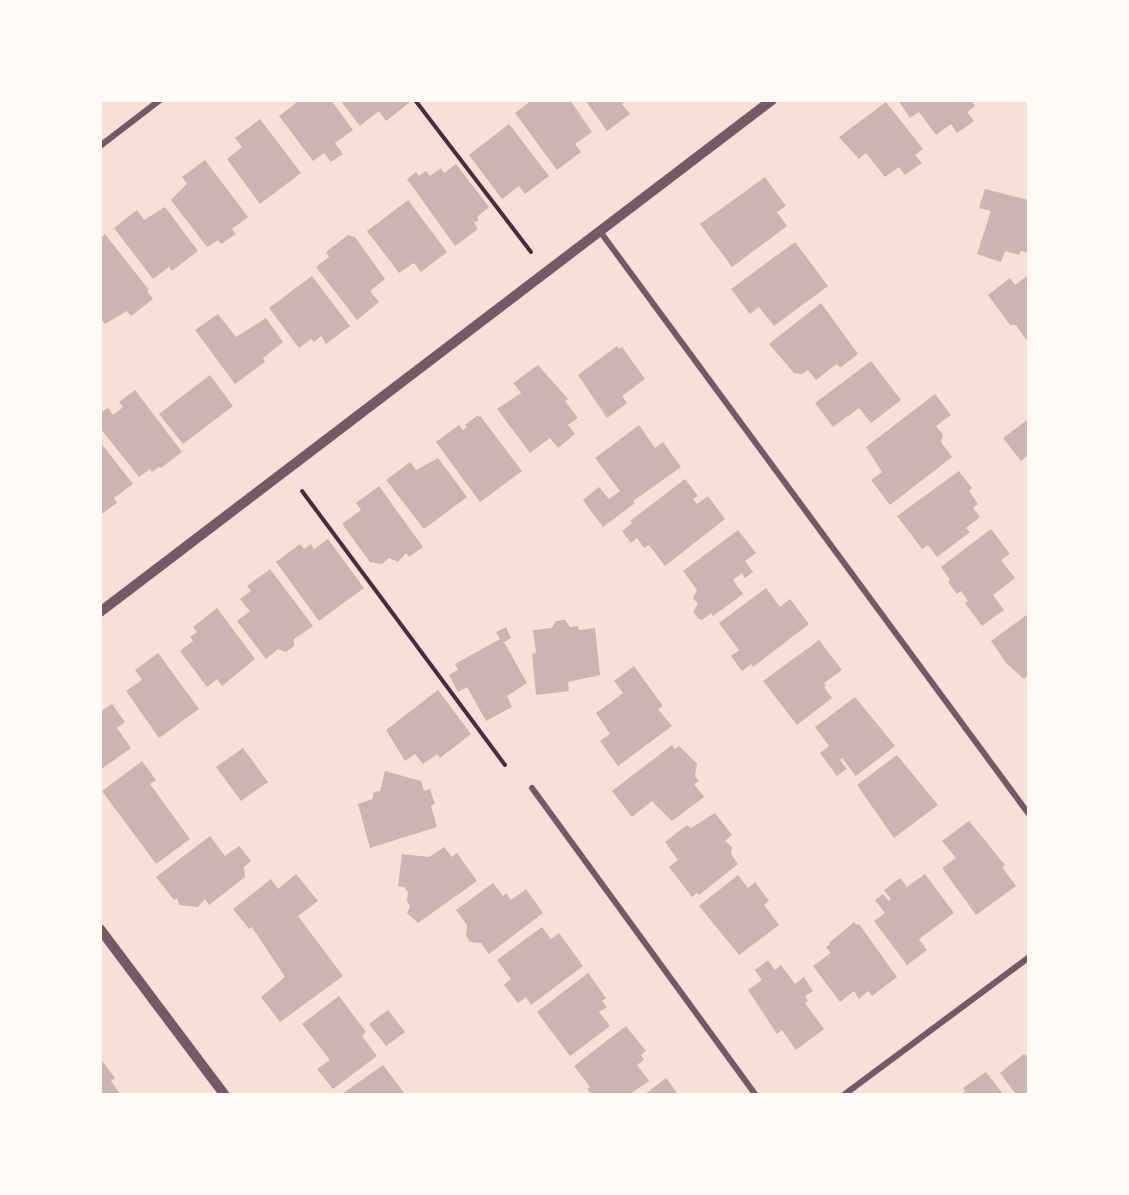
<!DOCTYPE html>
<html>
<head>
<meta charset="utf-8">
<style>
  body { margin:0 }
  #map { position:relative; width:1129px; height:1195px; overflow:hidden; background:#f7e1d7; font-family:Jost,sans-serif }
  canvas { display:block }
  .frame { position:absolute; inset:0; border:102px solid #fffaf5; pointer-events:none }
</style>
</head>
<body>
<div id="map">
<canvas width="1129" height="1195"></canvas>
<div class="frame"></div>
</div>
<script>
const ctx = document.querySelector('canvas').getContext('2d');
ctx.lineJoin = 'round';
function paint(path, color) { ctx.fillStyle = color; ctx.fill(path, 'evenodd'); }
const shape = rows => new Path2D(rows.map(r => 'M' + r).join(''));
function strokePath(path, color, width, dash) { ctx.strokeStyle = color; ctx.lineWidth = width; ctx.lineCap = dash ? 'butt' : 'round'; ctx.setLineDash(dash || []); ctx.stroke(path); }
const building = shape([
  [294,100,331,100,353,130,335,143,343,154,331,162,324,153,313,161,279,116,296,103],
  [340,100,408,100,409,103,386,121,379,111,360,126],
  [532,100,570,100,592,132,575,144,581,152,557,170,515,113],
  [585,100,627,100,622,104,630,114,607,131],
  [898,100,971,100,975,106,967,112,974,121,957,133,951,124,936,135,919,112,910,118],
  [886,102,923,149,915,155,922,163,905,175,899,167,885,177,866,153,859,159,839,137],
  [260,119,301,173,260,204,227,159,242,147,235,138],
  [509,124,549,176,525,194,519,186,502,199,469,155],
  [205,160,248,217,232,229,236,234,221,244,218,240,207,247,171,200,187,184,182,177],
  [456,164,489,207,477,217,479,220,474,223,478,229,455,246,407,179,416,172,419,176,426,171,430,176,441,168,444,173],
  [765,177,786,206,777,212,787,226,732,267,700,224],
  [985,189,1028,200,1028,253,1021,251,1019,255,1005,251,1001,262,977,254,991,211,979,208],
  [408,200,447,252,421,272,414,263,399,273,367,231],
  [165,207,198,251,172,271,169,267,153,279,114,228,137,210,144,220],
  [105,234,149,290,147,291,153,299,131,316,127,311,105,324,100,318,100,238],
  [348,235,355,237,385,279,370,291,379,302,357,320,316,267,329,257,326,252],
  [795,242,828,286,774,326,759,307,750,314,731,289],
  [312,276,350,326,326,344,321,336,314,342,311,339,299,348,269,308],
  [1027,276,1028,278,1028,342,1016,325,1010,325,988,295,1010,278,1015,285],
  [821,303,858,354,840,368,837,364,816,380,808,370,802,374,794,373,769,344],
  [218,314,236,337,266,318,283,342,263,358,265,362,235,384,195,330],
  [617,346,619,349,622,347,645,379,622,396,627,403,607,418,578,375],
  [871,361,901,400,871,423,859,408,833,427,815,403],
  [538,365,568,399,565,401,578,418,568,425,575,434,558,448,550,438,530,453,497,409,521,393,513,383],
  [210,375,233,406,183,444,159,414],
  [135,390,182,452,161,468,159,467,152,472,150,469,139,477,100,428,100,413,108,408,113,415,123,407,119,402],
  [935,394,951,415,936,426,943,435,941,442,952,457,890,505,871,480,882,472,866,447],
  [477,416,481,417,522,471,480,502,436,442,459,425,463,430,467,427,465,425],
  [1027,420,1028,455,1021,461,1003,438],
  [639,425,655,448,663,442,681,467,633,501,635,503,603,527,583,500,599,487,609,499,620,491,595,458],
  [100,442,133,484,114,498,117,503,100,515],
  [438,458,467,497,424,529,386,480,410,462,416,470],
  [959,471,972,488,969,491,978,504,973,508,980,517,966,528,970,532,937,557,928,545,922,549,897,516],
  [685,479,698,496,693,499,697,504,708,496,725,519,665,566,649,545,644,548,637,538,631,543,622,531,632,523,630,521],
  [379,486,423,547,409,557,406,553,398,562,389,558,382,564,370,562,342,524,361,510,356,503],
  [991,529,1010,554,1001,560,1015,578,993,595,1004,610,982,626,965,603,968,601,961,591,957,594,948,582,950,580,941,567],
  [738,530,756,553,745,561,753,572,745,578,742,573,733,580,743,594,713,616,711,613,702,620,699,619,693,612,698,604,693,598,697,590,683,571],
  [328,539,364,588,319,621,276,562,300,544,304,549,311,544,314,549],
  [270,569,313,626,294,639,294,646,286,652,278,649,266,659,237,621,250,611,240,599,251,591,247,586],
  [766,588,780,607,790,599,809,624,753,667,751,664,742,671,731,656,739,650,719,623],
  [217,608,255,659,222,686,217,679,207,687,180,651,193,641,190,637,197,632,193,627],
  [1028,614,1028,676,1024,679,1007,664,991,641],
  [565,620,570,627,578,626,579,630,595,628,600,675,568,682,569,691,536,695,532,654,536,653,533,630,552,628,556,621],
  [506,627,511,638,504,642,527,683,507,696,512,707,486,721,467,687,458,692,449,675,458,670,455,664,500,639,496,632],
  [819,640,842,670,824,683,826,686,824,687,832,698,797,725,763,681],
  [158,653,199,709,159,738,126,691,142,680,135,670],
  [634,666,663,706,658,709,672,726,618,766,600,741,610,734,596,713,623,693,614,681],
  [438,690,471,734,440,758,437,754,423,764,415,754,405,761,386,730],
  [855,697,895,746,856,776,842,758,840,760,847,769,837,776,820,753,829,746,815,727],
  [112,704,125,722,117,728,131,748,100,770,100,712],
  [672,745,675,749,679,746,697,764,695,776,699,781,694,784,704,797,672,821,652,801,632,817,612,791],
  [243,748,268,782,241,801,216,767],
  [897,755,938,805,894,838,857,785],
  [142,761,156,780,150,784,190,839,156,864,102,791],
  [385,771,421,781,424,791,430,789,435,804,431,806,437,827,370,848,358,804,372,799,374,792,380,791],
  [715,813,732,835,725,841,732,847,731,854,738,864,699,895,697,893,692,897,669,867,678,860,665,842,687,825,691,828],
  [969,821,1005,865,1002,867,1016,886,976,915,942,868,956,858,942,841],
  [210,836,225,856,239,846,251,861,244,867,245,877,209,905,205,899,198,907,179,905,177,898,174,900,156,877],
  [444,847,452,857,457,853,477,881,418,923,407,913,410,906,407,901,408,892,404,887,398,886,402,854,429,857],
  [296,874,318,901,298,916,343,976,280,1022,261,997,285,977,252,927,249,929,233,909,271,879,278,889],
  [925,874,954,913,919,939,927,950,907,965,874,921,885,913,875,900,883,894,889,901,891,899,884,890,900,878,907,887],
  [738,875,748,888,755,882,769,901,764,905,779,925,739,955,699,906],
  [493,883,503,896,506,893,511,900,526,889,543,913,489,954,481,943,470,942,466,936,467,925,456,910],
  [854,922,856,925,859,924,897,977,872,996,868,991,859,999,854,991,840,1002,813,966,831,953,826,947,830,944,829,943],
  [542,927,551,939,559,933,583,966,531,1005,526,997,518,1003,504,985,511,979,497,960],
  [768,960,775,970,781,965,795,984,804,977,813,991,805,996,808,1001,805,1003,824,1029,796,1050,782,1030,777,1034,748,990,762,980,755,970],
  [588,973,606,998,602,1001,607,1007,599,1012,610,1026,570,1056,537,1012],
  [339,996,366,1032,362,1036,377,1056,333,1089,317,1069,330,1060,302,1024],
  [388,1010,405,1032,386,1046,369,1024],
  [626,1026,646,1051,641,1055,644,1060,637,1065,649,1081,630,1094,591,1094,587,1089,590,1087,574,1066],
  [1024,1054,1028,1057,1028,1094,1012,1094,1015,1093,1000,1073],
  [100,1058,115,1078,111,1081,120,1094,100,1094],
  [383,1065,405,1094,342,1094],
  [986,1072,1003,1094,961,1094,965,1091,963,1088],
  [666,1078,678,1094,645,1094]
]);
const path = shape([
  [415,100,531,252],
  [302,491,505,765]
]);
const minor = shape([
  [100,146,160,100],
  [599,230,1028,813],
  [532,788,755,1094],
  [845,1094,1028,958]
]);
const tertiary = shape([
  [100,612,772,100],
  [100,929,224,1094]
]);
paint(building, '#ccb4b1');
strokePath(path, '#4a2c40', 4);
strokePath(minor, '#755966', 6);
strokePath(tertiary, '#755966', 10);
</script>
</body>
</html>
